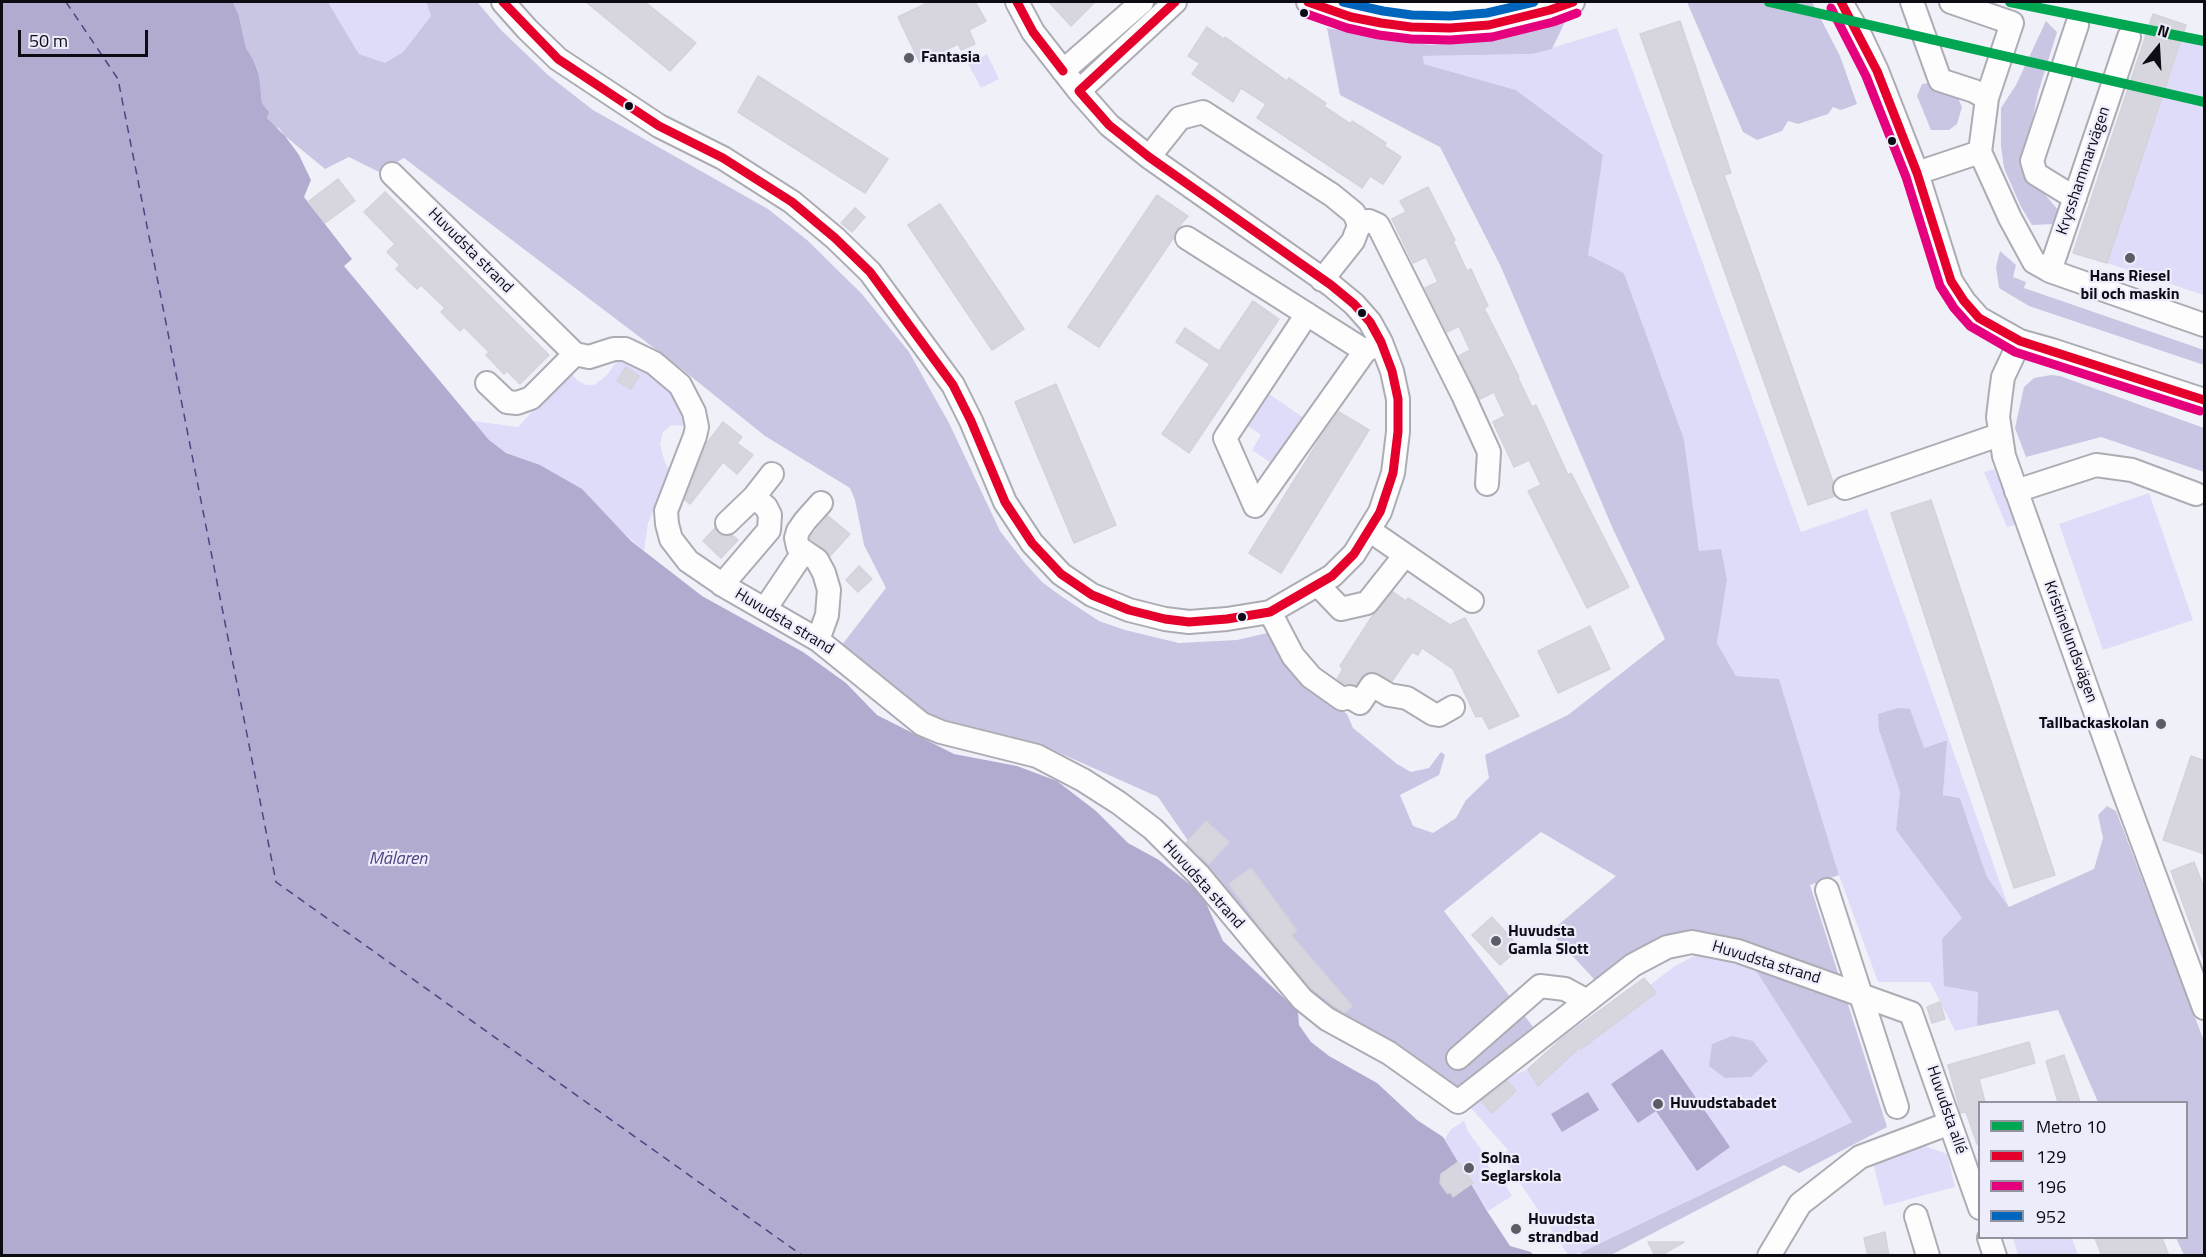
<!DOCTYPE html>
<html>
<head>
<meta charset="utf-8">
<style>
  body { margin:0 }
  #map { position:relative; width:2206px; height:1257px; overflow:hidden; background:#f0f0f8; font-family:"Titillium Web",sans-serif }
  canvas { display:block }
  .frame { position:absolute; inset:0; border:3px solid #0d0c14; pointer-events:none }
  .legend { position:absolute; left:1978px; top:1101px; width:210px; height:138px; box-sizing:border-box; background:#edecfb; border:2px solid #93929f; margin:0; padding:8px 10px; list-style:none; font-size:18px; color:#0d0c14 }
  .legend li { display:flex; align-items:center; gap:12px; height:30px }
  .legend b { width:30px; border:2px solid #93929f }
  .north { position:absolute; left:2128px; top:18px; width:60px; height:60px; -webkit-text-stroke:4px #edecfb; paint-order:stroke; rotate:18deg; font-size:16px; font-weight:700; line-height:24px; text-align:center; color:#0d0c14 }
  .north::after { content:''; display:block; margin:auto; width:21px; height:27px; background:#0d0c14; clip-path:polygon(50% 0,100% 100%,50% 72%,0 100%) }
  .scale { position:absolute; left:18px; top:30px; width:130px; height:27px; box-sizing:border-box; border:3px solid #0d0c14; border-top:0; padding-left:8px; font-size:18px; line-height:21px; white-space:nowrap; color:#0d0c14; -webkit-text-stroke:4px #edecfb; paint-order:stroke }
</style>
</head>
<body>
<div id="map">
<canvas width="2206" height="1257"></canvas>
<div class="frame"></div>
<ul class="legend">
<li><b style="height:8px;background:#00a651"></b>Metro 10</li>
<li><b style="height:8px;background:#e4002b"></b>129</li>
<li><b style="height:8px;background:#e5007d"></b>196</li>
<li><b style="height:8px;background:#0065bd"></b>952</li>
</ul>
<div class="north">N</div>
<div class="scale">50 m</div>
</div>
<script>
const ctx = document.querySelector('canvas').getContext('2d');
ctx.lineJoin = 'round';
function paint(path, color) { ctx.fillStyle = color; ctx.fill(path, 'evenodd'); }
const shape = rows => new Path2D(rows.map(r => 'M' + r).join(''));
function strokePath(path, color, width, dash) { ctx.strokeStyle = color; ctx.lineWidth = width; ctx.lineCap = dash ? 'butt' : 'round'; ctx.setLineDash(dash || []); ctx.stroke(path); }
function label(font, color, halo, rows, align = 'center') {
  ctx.font = font + ' "Titillium Web",sans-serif'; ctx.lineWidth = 4.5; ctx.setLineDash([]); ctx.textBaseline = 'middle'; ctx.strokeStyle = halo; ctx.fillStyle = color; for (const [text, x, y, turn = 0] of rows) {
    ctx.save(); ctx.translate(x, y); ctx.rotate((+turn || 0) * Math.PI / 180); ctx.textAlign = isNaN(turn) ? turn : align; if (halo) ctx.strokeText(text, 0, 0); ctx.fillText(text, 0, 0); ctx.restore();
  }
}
const green = shape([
  [328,2,426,2,431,16,403,52,385,64,359,54],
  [1617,28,1801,532,1867,509,2009,908,1987,877,1960,798,1943,795,1946,740,1924,748,1879,730,1900,792,1896,830,1962,918,1978,992,1977,1026,1955,1031,1930,982,1878,982,1839,875,1779,680,1736,676,1717,643,1727,580,1699,552,1684,439,1624,273,1587,256,1603,155,1516,90,1424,64,1423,56,1532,54],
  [2183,36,2204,43,2204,295,2107,263],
  [987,54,999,79,981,88,968,64],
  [618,360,633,362,648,370,669,389,678,404,685,426,671,425,663,432,660,444,665,463,671,471,648,523,644,551,608,519,581,489,540,465,506,453,489,440,473,421,518,427,569,371,578,381,586,385,594,385,606,376],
  [1269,394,1304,418,1273,464,1252,450,1261,435,1248,426],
  [1994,469,2020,524,2007,527,1984,472],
  [2149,493,2193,620,2103,650,2059,524],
  [1731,954,1754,967,1852,1122,1580,1253,1569,1256,1502,1156,1508,1150,1471,1108,1505,1079,1528,1069,1563,1036,1644,978,1650,985,1675,966,1696,955],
  [1464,1121,1469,1133,1484,1153,1482,1155,1493,1174,1497,1171,1512,1196,1488,1211,1443,1143,1450,1130],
  [1919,1144,1947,1154,1955,1187,1884,1206,1873,1163],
  [2013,1238,2072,1238,2078,1255,2018,1255]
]);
const forest = shape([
  [233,2,328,2,359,54,385,63,403,52,431,16,426,2,477,2,502,31,548,75,593,110,768,209,807,240,862,294,909,352,949,423,1000,531,1024,562,1042,582,1061,596,1099,621,1125,630,1179,643,1237,640,1272,632,1309,685,1347,714,1353,728,1397,764,1411,772,1429,768,1441,752,1445,755,1439,775,1400,795,1413,826,1433,833,1456,818,1466,800,1489,778,1485,755,1568,715,1665,639,1613,529,1501,267,1440,147,1340,95,1327,28,1430,45,1479,41,1528,32,1565,22,1552,49,1532,54,1423,56,1424,64,1516,90,1603,155,1588,255,1624,273,1684,439,1699,551,1721,549,1727,580,1717,643,1736,676,1779,679,1839,875,1810,885,1887,1127,1799,1173,1784,1165,1611,1255,1586,1255,1580,1253,1852,1122,1743,950,1629,955,1595,980,1550,932,1616,876,1541,832,1444,911,1537,1032,1456,1094,1310,996,1198,855,1158,797,1044,746,930,716,841,646,886,588,864,545,855,500,850,488,765,436,683,370,404,158,379,172,349,157,325,169,285,136,279,128,275,127,267,118,268,111,262,103,259,75,253,59,246,48,239,16],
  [1687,2,1812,2,1840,56,1857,104,1841,110,1833,107,1828,114,1798,124,1788,121,1782,131,1757,140,1743,132],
  [2046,21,2057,32,2038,93,2031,126,2026,172,2059,211,2054,224,2032,225,2021,207,2004,168,2001,146,2001,108,2016,85],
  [1936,82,1955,91,1962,107,1957,124,1949,130,1931,130,1917,96,1922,84],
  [2000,251,2016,265,2013,277,2026,282,2024,288,2204,350,2204,365,2029,306,1999,288,1996,267],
  [2051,375,2060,376,2204,428,2204,472,2101,437,2026,457,2015,428,2024,387,2034,378],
  [1898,708,1910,709,1924,748,1947,740,1943,795,1960,798,1987,877,2009,907,2094,869,2103,838,2098,815,2107,806,2116,811,2204,1041,2204,1253,2203,1255,2184,1255,2176,1238,2186,1238,2186,1102,2098,1102,2058,1010,1977,1026,1978,992,1944,986,1942,939,1962,918,1896,830,1900,792,1879,730,1878,714],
  [1732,1036,1753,1041,1768,1061,1751,1077,1725,1078,1709,1066,1712,1044]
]);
const water = shape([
  [2,2,233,2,239,16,246,48,253,59,259,75,262,103,269,112,267,118,285,136,299,155,311,180,304,197,352,259,344,266,489,440,506,453,540,465,582,489,631,541,702,596,803,652,846,683,877,715,954,754,1017,766,1057,781,1096,811,1128,843,1159,860,1202,894,1223,941,1298,1011,1299,1025,1311,1042,1329,1056,1377,1083,1417,1120,1443,1137,1487,1211,1510,1246,1531,1252,1533,1255,2,1256],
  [1662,1049,1730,1147,1697,1171,1656,1111,1638,1123,1611,1084],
  [1588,1092,1599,1110,1562,1132,1551,1114]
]);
const ferry = shape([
  [66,2,118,79,276,882,803,1256]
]);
const building = shape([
  [586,2,645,2,696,43,670,71,586,2],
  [929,2,975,2,986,21,969,30,975,44,961,50,958,44,920,63,898,17,929,2],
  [1049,2,1095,2,1071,26,1049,2],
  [2153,14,2186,25,2107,263,2073,253,2153,14],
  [1680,21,1731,173,1724,175,1833,482,1832,492,1835,496,1808,505,1640,34,1680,21],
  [1207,27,1224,39,1225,37,1287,81,1289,78,1326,103,1324,106,1351,124,1352,121,1386,143,1384,146,1401,157,1383,184,1370,176,1362,188,1257,118,1266,104,1241,88,1233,102,1192,74,1200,63,1188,56,1207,27],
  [758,76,888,159,865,193,738,112,758,76],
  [338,179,355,201,325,223,309,201,338,179],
  [1428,187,1455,240,1453,241,1467,271,1471,269,1488,306,1484,308,1519,377,1518,378,1532,407,1536,405,1568,475,1571,473,1629,587,1587,608,1528,491,1541,485,1529,460,1514,467,1493,422,1505,416,1494,392,1480,399,1459,356,1470,350,1459,326,1447,332,1425,288,1438,282,1426,257,1413,263,1392,219,1406,212,1400,201,1428,187],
  [385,192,549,355,520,384,507,371,504,374,486,355,489,352,464,327,460,331,441,312,445,308,421,285,417,289,396,269,400,265,387,252,395,244,364,212,385,192],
  [1157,195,1188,216,1176,230,1174,237,1099,347,1068,327,1157,195],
  [940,204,1024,329,992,350,908,225,940,204],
  [855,208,865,217,852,232,841,223,855,208],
  [1253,301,1279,319,1189,453,1162,434,1210,364,1176,342,1185,328,1219,351,1253,301],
  [626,367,639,376,631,389,617,381,626,367],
  [1056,384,1116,525,1074,543,1015,402,1056,384],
  [1339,412,1369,430,1281,573,1249,553,1321,437,1339,412],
  [723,422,742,437,737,443,753,455,737,474,723,462,690,504,685,500,707,443,723,422],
  [1931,500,2055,875,2014,888,1891,513,1931,500],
  [828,516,850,534,830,556,825,549,810,538,828,516],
  [715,528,723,536,732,535,738,540,721,558,703,541,715,528],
  [859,566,872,579,858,592,846,580,859,566],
  [1393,592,1406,601,1408,598,1450,625,1465,618,1519,716,1489,729,1482,716,1476,717,1453,669,1422,648,1418,655,1412,652,1392,681,1373,672,1365,673,1356,685,1345,684,1337,679,1343,669,1340,666,1373,615,1393,592],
  [1590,626,1610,669,1558,693,1538,651,1590,626],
  [2191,756,2205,761,2205,854,2163,840,2191,756],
  [1206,821,1229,842,1209,864,1186,843,1206,821],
  [2194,862,2205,890,2205,958,2203,958,2171,871,2194,862],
  [1251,868,1297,931,1291,935,1352,1006,1344,1013,1312,989,1264,932,1229,884,1251,868],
  [1492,917,1520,948,1500,965,1472,935,1492,917],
  [1644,978,1656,993,1581,1049,1580,1047,1538,1086,1528,1069,1564,1037,1644,978],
  [1940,1002,1945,1019,1932,1023,1927,1007,1940,1002],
  [2029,1042,2035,1063,1979,1079,1985,1102,1980,1102,1980,1143,1977,1144,1966,1112,1961,1113,1948,1065,2029,1042],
  [2064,1055,2080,1102,2058,1102,2046,1061,2064,1055],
  [1507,1081,1516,1091,1492,1113,1481,1101,1507,1081],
  [1458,1162,1473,1183,1453,1197,1451,1193,1447,1193,1440,1183,1441,1174,1458,1162],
  [1885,1232,1889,1256,1868,1256,1864,1238,1885,1232],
  [2095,1238,2162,1238,2169,1256,2102,1256,2095,1238],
  [1648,1242,1684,1242,1660,1256,1655,1256,1648,1242]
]);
const minor = shape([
  [503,2,527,29,558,59,659,126,723,158,792,202,835,238,870,272,953,385,971,421,1005,502,1032,543,1061,574,1092,595,1129,610,1165,619,1189,622,1227,619,1270,612,1332,576,1354,554,1380,512,1393,473,1398,432,1398,399,1392,371,1381,342,1370,322,1354,304,1331,285,1149,157,1109,125,1079,91,1033,32,1017,2],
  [1308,2,1351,17,1381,23,1411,27,1450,28,1489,25,1550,10,1573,2],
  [1368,2,1415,10,1449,11,1485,9,1514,2],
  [1841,2,1861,37,1877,71,1917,173,1951,281,1964,301,1979,318,2020,341,2052,350,2204,400],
  [1912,2,1940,80,1974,91,1987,98],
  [1951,2,2012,23,1987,98,1980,152],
  [1063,71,1142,2],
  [1079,91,1175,2],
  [1980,152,2010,218,2034,262,2050,271,2204,325],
  [1149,157,1180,118,1203,112,1332,195,1354,213,1358,222,1358,228,1353,241,1322,280],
  [1917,173,1980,152],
  [392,174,575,354],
  [2075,198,2036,174,2032,161,2077,25],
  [1358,222,1369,221,1378,225,1463,395,1489,452,1487,484],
  [1187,238,1365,351],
  [2050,271,2129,37],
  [2020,341,2003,377,2001,392,1998,417,2004,456,2122,787,2204,1008],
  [487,383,507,402,517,403,531,398,575,354,589,357,614,349,625,349,654,363,680,385,694,412,697,427,695,436,666,511,667,524,671,539,688,561,726,587,818,640,922,724,941,732,1037,756,1083,780,1119,803,1153,829,1199,875,1302,999,1327,1019,1389,1053,1458,1102,1633,965,1667,947,1692,942,1738,951,1911,1013,1980,1208],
  [1845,488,1999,435],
  [2016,491,2096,465,2132,470,2196,494],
  [1255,506,1225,438,1307,314],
  [1255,506,1365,351,1376,345],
  [727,523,754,497,772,474],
  [1369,530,1472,601],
  [722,585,769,530,770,515,766,507,754,497],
  [1318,585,1341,609,1367,603,1405,555],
  [765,609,804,551],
  [1270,612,1293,656,1311,677,1342,699,1350,697,1360,703,1372,685,1389,695,1407,698,1433,714,1439,715,1453,707],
  [818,640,827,615,829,590,824,573,817,560,798,547,796,538,798,531,805,521,821,503],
  [1827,890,1897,1107],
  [1458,1058,1540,986,1565,989,1587,1001],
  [1916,1216,1928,1256],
  [1989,1238,1995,1256],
  [1769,1256,1800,1204,1860,1157,1950,1123]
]);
const bus1 = shape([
  [503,2,558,59,659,126,723,158,792,202,835,238,870,272,953,385,971,421,1005,502,1032,543,1061,574,1092,595,1129,610,1165,619,1189,622,1227,619,1270,612,1332,576,1354,554,1380,512,1393,473,1398,432,1398,399,1392,371,1381,342,1370,322,1354,304,1331,285,1149,157,1109,125,1079,91],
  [1017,2,1033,32,1063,71],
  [1308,2,1351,17,1381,23,1411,27,1450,28,1489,25,1550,10,1573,2],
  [1841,2,1877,71,1917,173,1951,281,1964,301,1979,318,2020,341,2204,400],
  [1079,91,1175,2]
]);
const bus2 = shape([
  [1831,8,1866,76,1906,177,1940,286,1954,308,1970,326,2015,352,2200,411],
  [1304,13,1347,28,1379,35,1411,39,1450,40,1492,37,1553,22,1577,13]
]);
const bus3 = shape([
  [1343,2,1383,11,1412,15,1450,16,1487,13,1534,2]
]);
const metro1 = shape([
  [1769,2,2204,102],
  [2010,2,2204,41]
]);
const markers = [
  [1304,13,5,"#0d0c14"],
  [909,58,6,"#5c5c64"],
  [629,106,5,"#0d0c14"],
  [1892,141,5,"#0d0c14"],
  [2130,258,6,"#5c5c64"],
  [1362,313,5,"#0d0c14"],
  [1242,617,5,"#0d0c14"],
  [2161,724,6,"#5c5c64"],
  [1496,941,6,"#5c5c64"],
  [1658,1104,6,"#5c5c64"],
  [1469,1168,6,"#5c5c64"],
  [1516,1229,6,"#5c5c64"]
];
const poiNames = [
  ["Fantasia",921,58],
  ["Hans Riesel",2130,277,"center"],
  ["bil och maskin",2130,295,"center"],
  ["Tallbackaskolan",2149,724,"right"],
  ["Huvudsta",1508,932],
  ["Gamla Slott",1508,950],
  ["Huvudstabadet",1670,1104],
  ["Solna",1481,1159],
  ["Seglarskola",1481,1177],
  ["Huvudsta",1528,1220],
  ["strandbad",1528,1238]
];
const streetNames = [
  ["Krysshammarvägen",2084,171,-71],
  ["Huvudsta strand",470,251,45],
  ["Huvudsta strand",784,622,31],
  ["Kristinelundsvägen",2070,642,70],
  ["Huvudsta strand",1203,885,48],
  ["Huvudsta strand",1766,963,17],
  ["Huvudsta allé",1946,1110,71]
];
const waterNames = [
  ["Mälaren",398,860]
];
paint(green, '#dfdcfa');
paint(forest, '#c9c6e4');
paint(water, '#b0abcf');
strokePath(ferry, '#4f4481', 1.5, [8, 6]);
paint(building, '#d7d6df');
strokePath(building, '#d3d3db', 1.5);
strokePath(minor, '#acacb4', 26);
strokePath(minor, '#fdfdfe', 22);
strokePath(bus1, '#e4002b', 9);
strokePath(bus2, '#e5007d', 9);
strokePath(bus3, '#0065bd', 9);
strokePath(metro1, '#00a651', 10);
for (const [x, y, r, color] of markers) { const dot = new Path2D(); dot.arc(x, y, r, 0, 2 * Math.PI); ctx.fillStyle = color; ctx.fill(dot); strokePath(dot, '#edecfb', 2); }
label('bold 16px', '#0d0c14', '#edecfb', poiNames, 'left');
label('16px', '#0d0c14', '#edecfb', streetNames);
label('italic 18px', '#4f4481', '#edecfb', waterNames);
</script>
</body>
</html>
